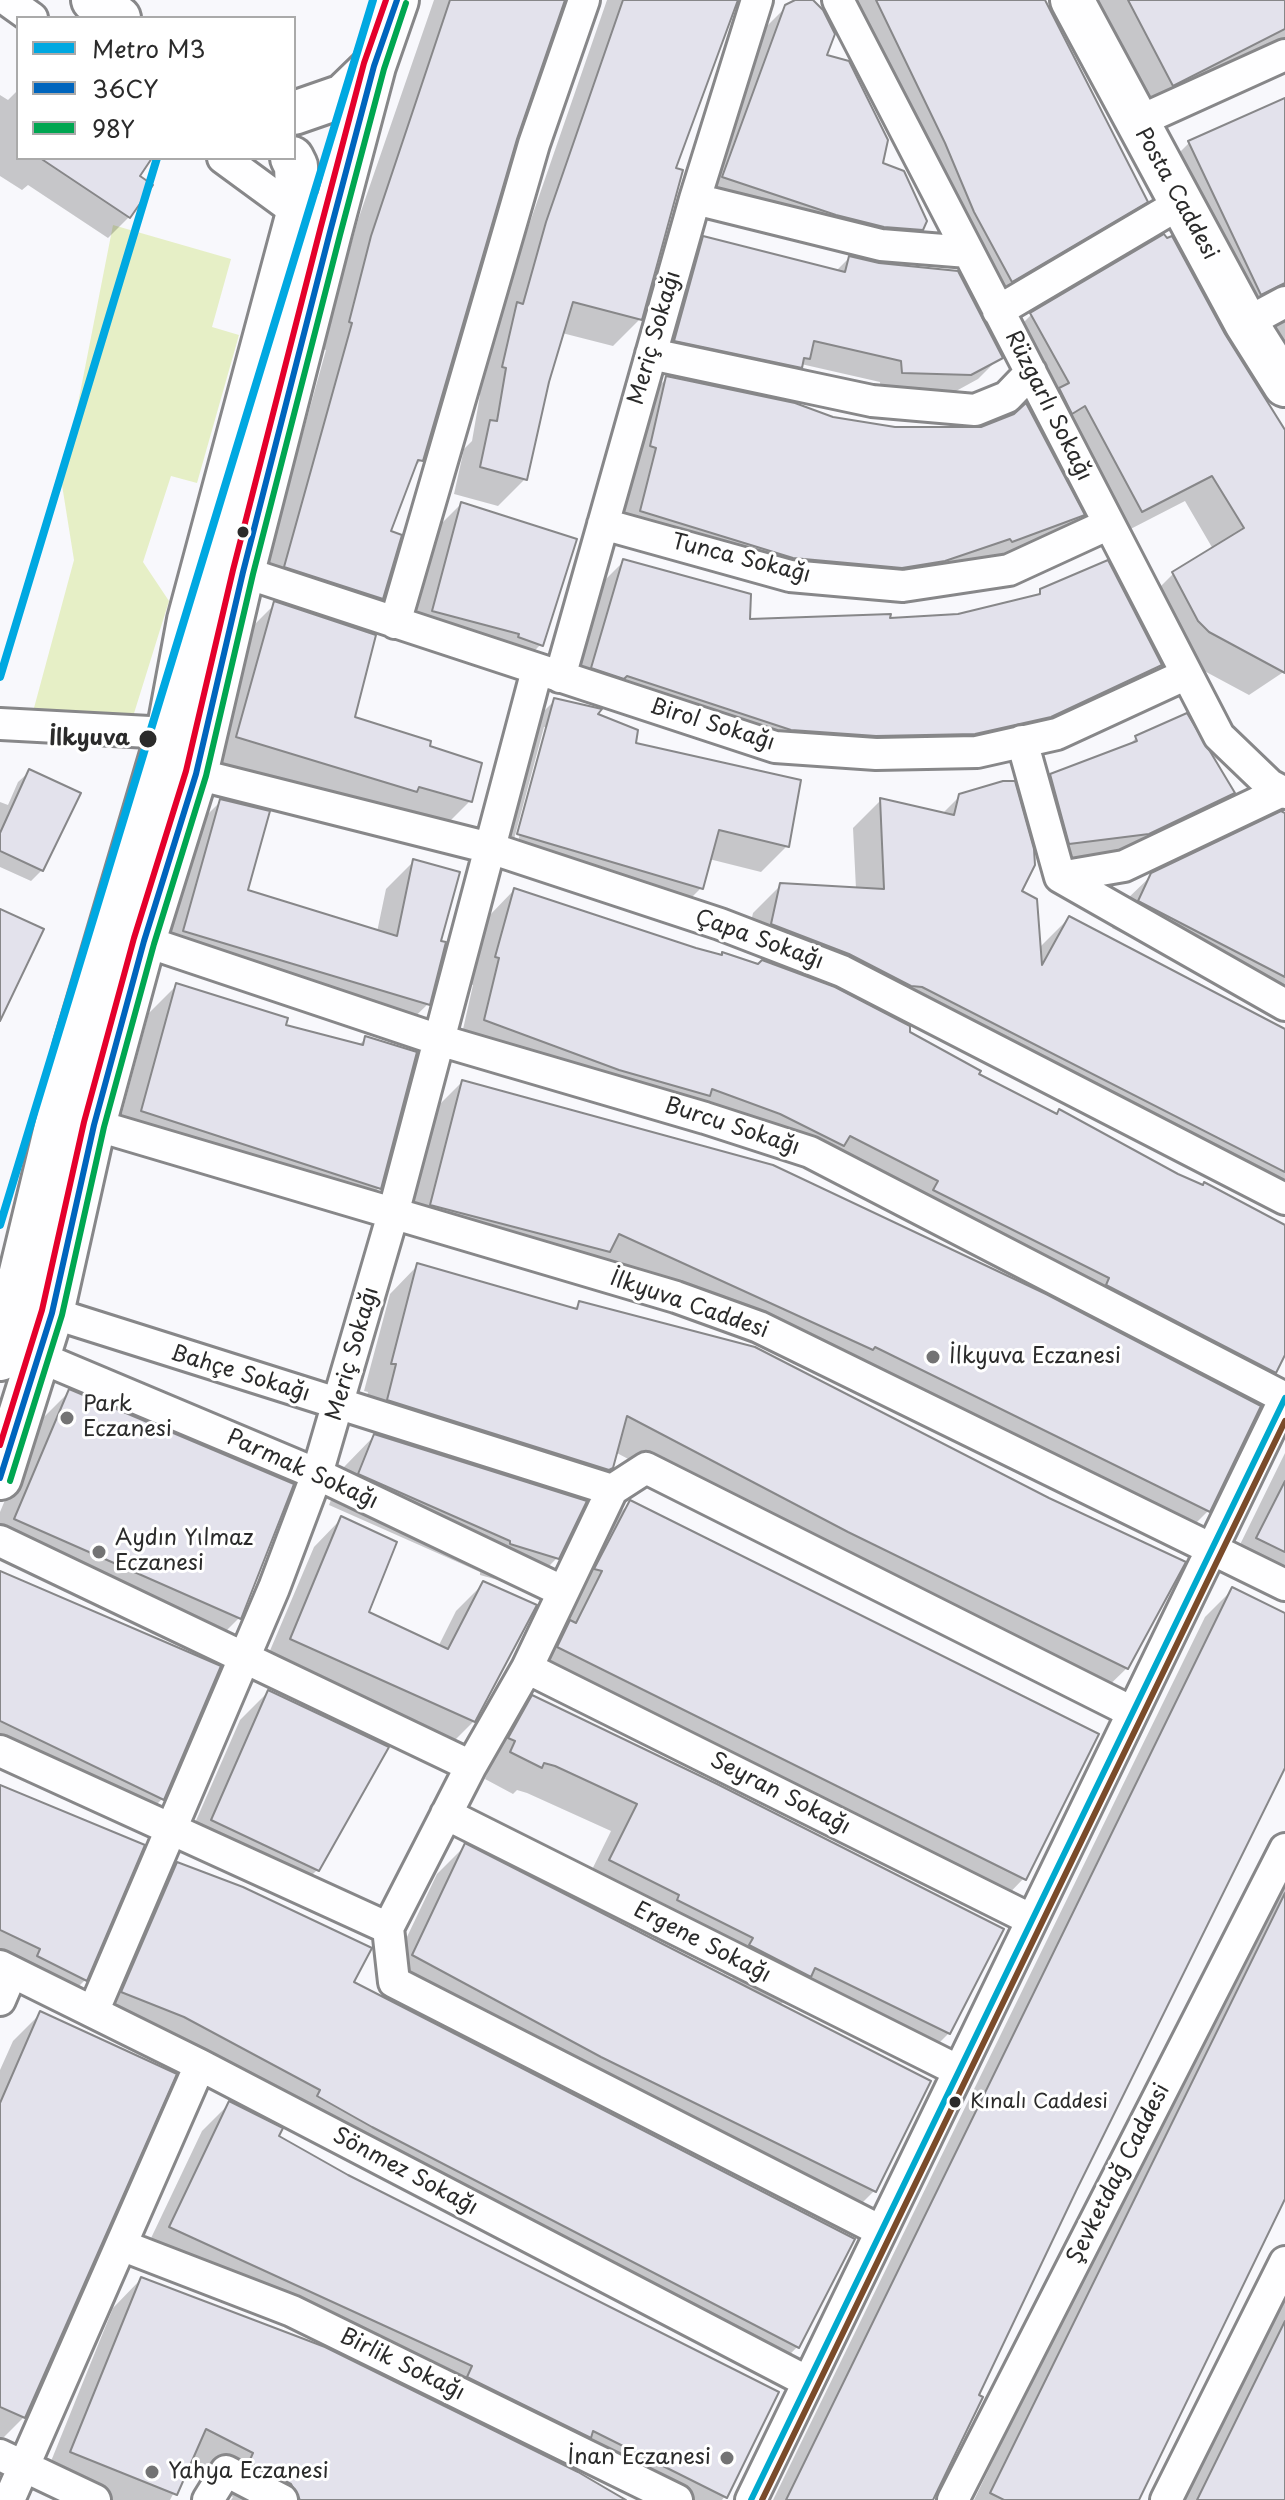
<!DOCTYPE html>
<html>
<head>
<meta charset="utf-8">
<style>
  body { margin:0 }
  #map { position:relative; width:1285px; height:2500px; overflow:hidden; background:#f8f8fc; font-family:"Playpen Sans",sans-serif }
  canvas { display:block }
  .legend { position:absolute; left:16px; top:16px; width:280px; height:144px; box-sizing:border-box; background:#fff; border:2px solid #aaa; margin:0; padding:10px 14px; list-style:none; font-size:24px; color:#2b2b2b }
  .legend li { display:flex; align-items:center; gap:16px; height:40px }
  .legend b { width:40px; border:2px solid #aaa }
</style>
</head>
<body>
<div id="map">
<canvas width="1285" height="2500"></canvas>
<ul class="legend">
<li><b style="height:10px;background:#00a8e1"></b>Metro M3</li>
<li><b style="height:10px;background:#0065bd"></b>36CY</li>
<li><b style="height:10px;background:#00a651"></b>98Y</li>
</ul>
</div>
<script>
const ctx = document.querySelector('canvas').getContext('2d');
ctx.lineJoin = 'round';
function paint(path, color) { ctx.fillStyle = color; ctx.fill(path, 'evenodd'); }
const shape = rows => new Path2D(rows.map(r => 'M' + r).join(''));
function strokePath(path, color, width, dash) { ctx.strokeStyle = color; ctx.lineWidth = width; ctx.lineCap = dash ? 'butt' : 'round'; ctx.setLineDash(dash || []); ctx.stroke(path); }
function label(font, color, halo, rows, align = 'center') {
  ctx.font = font + ' "Playpen Sans",sans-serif'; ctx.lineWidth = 6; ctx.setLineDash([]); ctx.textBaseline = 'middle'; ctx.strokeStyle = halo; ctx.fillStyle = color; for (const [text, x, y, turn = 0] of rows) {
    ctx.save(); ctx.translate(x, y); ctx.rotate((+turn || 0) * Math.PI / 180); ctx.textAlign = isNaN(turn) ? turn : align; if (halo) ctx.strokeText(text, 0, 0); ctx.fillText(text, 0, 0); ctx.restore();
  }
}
const green = shape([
  [113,225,231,259,212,327,239,335,197,483,171,476,143,562,169,601,131,723,31,719,74,560,62,485]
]);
const shadow = shape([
  [434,0,564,0,515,137,421,460,413,469,389,533,381,598,351,629,353,718,427,747,470,801,444,827,211,763,249,630,278,601,258,594,326,350,322,349,358,220],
  [607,0,728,0,673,169,640,319,613,346,562,333,525,479,498,506,454,494,464,449,472,441,480,395,476,394,490,331,500,322,520,251],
  [838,0,1044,0,1146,201,1118,229,984,308],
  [1084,0,1285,0,1285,54,1146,111],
  [786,7,824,57,880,164,922,229,894,257,855,254,807,242,696,205,758,35],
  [18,90,18,158,150,158,137,177,129,217,108,238,28,185,22,190,0,176,0,95,8,100],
  [1285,100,1285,374,1274,320,1256,310,1162,170,1189,143],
  [704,238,835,272,849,258,1000,357,978,379,947,396,881,394,880,382,801,364,779,389,654,362,682,260],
  [1031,315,1223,336,1285,434,1285,671,1249,695,1182,659,1146,601,1173,574,1213,549,1185,501,1115,537,1058,432,1043,440,1082,515,1055,542,916,588,614,538,640,405,667,378,833,419,895,429,981,429,1032,418,1042,408,1004,342],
  [461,504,541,644,516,670,408,636,436,529],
  [623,562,748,621,888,621,958,616,1034,598,1041,591,1160,665,1132,692,946,761,598,702,595,705,565,695,596,589],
  [555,700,595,715,787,846,761,872,709,859,701,888,675,914,493,860,529,726],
  [544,727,548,727,517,845,513,843],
  [1136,738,1202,746,1217,762,1233,793,1209,817,1124,857,1046,867,1027,800,1051,776,1127,747],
  [29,772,42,870,31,881,0,867,0,802,8,805,18,782],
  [960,796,1019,892,1039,948,1069,918,1285,1029,1285,1215,1015,1073,894,1014,880,1013,977,1075,1285,1229,1285,1350,1274,1372,1246,1400,1259,1407,1208,1511,1181,1538,596,1263,405,1232,435,1109,462,1082,1080,1314,1084,1306,753,1140,459,1047,473,985,470,984,488,917,514,890,669,942,761,964,765,960,744,952,753,913,781,885,856,889,853,828,881,800,942,814],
  [221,801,245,891,377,932,386,889,414,861,438,942,428,1004,400,1031,157,959,193,829],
  [1285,815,1285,1015,1112,928,1124,902,1152,875],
  [177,985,284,1027,358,1046,365,1039,379,1188,352,1215,115,1139,149,1013],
  [418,1265,573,1310,579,1304,1127,1668,1098,1696,819,1560,615,1452,611,1467,576,1500,558,1557,527,1588,480,1575,480,1572,329,1505,344,1467,377,1433,360,1428,368,1392,364,1391,390,1294],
  [69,1392,240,1617,207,1650,0,1559,0,1512,37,1424],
  [1285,1453,1285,1595,1229,1567],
  [630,1503,1024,1878,997,1906,531,1675,602,1530],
  [341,1519,366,1613,438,1647,456,1611,484,1583,474,1721,446,1749,263,1667,314,1547],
  [0,1573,162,1799,137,1824,0,1757],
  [1233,1589,1285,1615,1285,1763,1075,2189,931,2500,773,2500,1205,1617],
  [268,1692,317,1870,289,1898,184,1848,240,1720],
  [533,1698,949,2033,922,2060,790,1995,781,2004,929,2082,874,2191,846,2219,385,1983,437,1874,465,1846,730,1982,733,1978,723,1973,727,1965,583,1888,611,1831,527,1793,517,1790,513,1794,485,1779,489,1769,482,1765,505,1725],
  [0,1785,85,1980,57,2008,0,1971],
  [1285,1859,1285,2191,1135,2500,974,2500],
  [177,1864,351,1983,797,2347,770,2375,95,2020,150,1891],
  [41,2013,24,2417,0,2441,0,2070,13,2041],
  [230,2103,277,2137,725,2496,722,2500,649,2500,567,2459,560,2465,626,2500,231,2500,233,2497,222,2491,226,2481,189,2463,170,2500,91,2500,43,2481,113,2308,141,2279,440,2406,445,2395,143,2255,202,2131],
  [1285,2291,1285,2500,1183,2500,1283,2293]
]);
const building = shape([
  [450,0,565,0,517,139,423,461,418,460,391,531,402,535,383,599,284,567,352,323,349,322,371,236,450,0],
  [623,0,738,0,676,168,683,170,642,320,573,302,549,382,527,480,480,467,490,420,497,421,506,368,502,367,517,302,523,304,546,222,623,0],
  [795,0,813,0,823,10,835,34,827,55,849,61,888,140,883,163,904,171,927,221,923,230,884,227,836,215,722,177,785,5,795,0],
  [876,0,1045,0,1148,202,1012,282,974,212,945,143,876,0],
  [1128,0,1285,0,1285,29,1173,86,1128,0],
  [1285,98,1285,283,1261,295,1188,141,1285,98],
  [40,158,152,158,140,176,153,185,130,218,40,158],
  [1164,234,1167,238,1172,236,1225,334,1285,430,1285,673,1209,632,1198,621,1172,572,1244,528,1212,476,1142,512,1085,406,1072,414,1059,388,1069,383,1030,313,1164,234],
  [703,236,845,272,849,256,879,263,958,271,1003,358,971,375,902,373,901,361,814,341,810,359,804,358,802,368,674,341,703,236],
  [666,376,795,403,833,417,895,427,981,427,1014,414,1026,403,1085,515,1012,542,1010,539,945,561,902,568,793,558,640,511,656,448,650,446,666,376],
  [461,502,577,539,543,646,518,637,519,634,432,611,461,502],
  [623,559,751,594,750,619,891,614,890,618,958,614,1040,594,1040,589,1108,560,1162,665,1051,717,975,734,876,736,791,730,627,676,624,679,591,668,623,559],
  [274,601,376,635,355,717,431,741,430,746,482,763,472,802,419,787,417,792,236,737,274,601],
  [554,698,602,709,598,714,638,730,636,743,801,780,789,847,719,830,703,889,517,834,554,698],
  [1187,713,1235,793,1149,834,1069,844,1050,774,1137,741,1135,736,1187,713],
  [29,769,81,793,43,871,0,851,0,833,29,769],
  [1003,781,1015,781,1034,849,1035,865,1022,891,1037,899,1042,965,1069,916,1285,1029,1285,1172,922,987,911,986,849,954,771,924,780,883,884,889,880,798,954,815,959,794,1003,781],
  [220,799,270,811,248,890,397,936,413,859,460,872,441,941,446,942,430,1005,183,931,220,799],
  [1281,811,1285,813,1285,977,1138,901,1151,873,1281,811],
  [514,888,696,948,722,955,722,952,758,964,762,960,835,987,910,1026,910,1032,981,1071,979,1074,1057,1114,1059,1109,1178,1174,1203,1185,1204,1182,1285,1225,1285,1355,1276,1373,1106,1285,1109,1278,933,1190,938,1181,850,1136,844,1146,780,1114,712,1089,710,1096,619,1070,484,1020,499,958,495,957,514,888],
  [0,909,44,929,0,1021,0,909],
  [176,983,288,1018,286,1025,363,1045,365,1036,417,1052,381,1189,141,1111,176,983],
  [462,1080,773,1165,1046,1294,1261,1406,1210,1512,875,1347,873,1350,619,1234,610,1252,430,1205,462,1080],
  [417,1263,577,1309,579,1301,755,1347,1049,1498,1186,1562,1128,1669,848,1532,627,1416,613,1468,609,1470,387,1400,396,1364,391,1364,417,1263],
  [69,1389,294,1484,241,1619,14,1519,69,1389],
  [374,1434,587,1501,559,1559,510,1544,510,1541,358,1474,374,1434],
  [1285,1481,1285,1552,1256,1538,1285,1481],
  [630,1500,1099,1734,1026,1880,557,1647,570,1620,576,1623,602,1571,594,1569,630,1500],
  [341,1516,397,1542,369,1612,448,1649,483,1581,537,1605,475,1722,290,1639,341,1516],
  [0,1571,221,1666,164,1800,0,1721,0,1571],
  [1232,1587,1285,1613,1285,1768,1077,2189,979,2395,983,2397,933,2500,786,2500,1232,1587],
  [268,1690,389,1747,319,1871,211,1820,268,1690],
  [532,1695,717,1784,1004,1929,950,2034,815,1968,811,1977,749,1945,753,1938,677,1900,679,1895,609,1860,637,1804,555,1766,544,1763,542,1768,510,1752,515,1741,508,1738,532,1695],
  [0,1785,145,1845,87,1981,37,1956,40,1949,0,1930,0,1785],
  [465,1843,931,2081,876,2192,601,2057,412,1955,465,1843],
  [177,1862,243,1887,372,1948,354,1982,855,2239,799,2348,372,2127,317,2096,320,2090,184,2017,121,1992,177,1862],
  [1285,1893,1285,2199,1139,2500,1004,2500,990,2493,1285,1893],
  [40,2011,177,2074,25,2418,0,2407,0,2103,40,2011],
  [229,2101,283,2128,279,2136,348,2175,779,2392,727,2498,593,2431,591,2438,467,2377,472,2366,457,2359,169,2227,229,2101],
  [141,2277,325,2347,578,2472,626,2500,300,2500,291,2484,249,2462,253,2453,206,2429,177,2495,70,2452,141,2277],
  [1285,2321,1285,2500,1197,2500,1247,2398,1285,2321]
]);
const street = shape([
  [7,0,32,18],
  [838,0,1219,736,1270,785,1285,793],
  [1137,122,1285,55],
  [223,158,298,213],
  [695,199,881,245,968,252],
  [998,311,1181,203],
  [1246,323,1285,302],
  [651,354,872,401,975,410,1007,397,1031,372],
  [603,524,790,576,903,586,1009,570,1109,524],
  [243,572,775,747,876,754,977,752,1057,734,1187,674],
  [395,623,534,144,584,0],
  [560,677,695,199,757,0],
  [0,724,168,733],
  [1022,741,1060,877,1285,1005],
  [196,774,490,848,720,924,842,971,1285,1199],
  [1060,877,1124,866,1282,791],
  [144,941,439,1040,705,1118,810,1152,1285,1398],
  [78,1120,676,1297,759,1327,1285,1585],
  [52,1313,612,1490],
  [39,1357,317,1474,562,1591],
  [0,1541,471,1766],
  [527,1668,1032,1920],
  [0,1751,388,1928],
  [446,1814,959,2071],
  [0,1966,200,2065,808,2382],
  [0,2000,12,1972],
  [93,2012,274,1588,317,1474,393,1214,537,670],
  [881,2231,394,1982,388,1928,471,1766,527,1668,612,1490,646,1468,1132,1712],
  [121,2245,292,2311,677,2500],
  [0,2455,95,2500],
  [9,2500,200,2065],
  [208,2500,226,2471,282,2500],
  [751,2500,1285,1398],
  [953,2500,1285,1849],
  [1166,2500,1285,2262]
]);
const secondary = shape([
  [93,0,119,18],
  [1072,0,1246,323,1285,385],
  [294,113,343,96,374,66],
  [0,1359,76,1044,168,733,189,620,298,213,296,166,292,158],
  [0,1478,52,1313,94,1125,144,941,196,774,243,572,330,232,374,66,397,0]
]);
const bus1 = shape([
  [0,1478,52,1313,94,1125,144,941,196,774,243,572,330,232,374,66,397,0]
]);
const bus2 = shape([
  [10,1481,62,1315,104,1127,154,944,206,776,253,574,340,235,384,69,406,3]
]);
const bus3 = shape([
  [0,1445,42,1310,84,1122,134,938,186,771,233,570,320,230,364,63,386,0]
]);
const bus4 = shape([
  [751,2500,1285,1398]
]);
const bus5 = shape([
  [762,2500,1285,1421]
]);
const metro1 = shape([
  [0,677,157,158],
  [0,1225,373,0]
]);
const markers = [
  [243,532,7,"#2b2b2b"],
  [148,739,10,"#2b2b2b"],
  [933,1357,8,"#737374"],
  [67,1418,8,"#737374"],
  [99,1552,8,"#737374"],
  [955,2102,7,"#2b2b2b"],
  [727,2458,8,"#737374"],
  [152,2472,8,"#737374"]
];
const busNames = [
  ["Kınalı Caddesi",970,2102]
];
const streetNames = [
  ["Posta Caddesi",1176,194,61],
  ["Meriç Sokağı",655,338,-74],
  ["Rüzgarlı Sokağı",1048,406,63],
  ["Tunca Sokağı",741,559,14],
  ["Birol Sokağı",712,725,17],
  ["Çapa Sokağı",759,940,20],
  ["Burcu Sokağı",732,1127,18],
  ["İlkyuva Caddesi",689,1305,19],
  ["Meriç Sokağı",353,1354,-74],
  ["Bahçe Sokağı",240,1374,17],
  ["Parmak Sokağı",302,1470,24],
  ["Seyran Sokağı",780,1794,27],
  ["Ergene Sokağı",702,1943,27],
  ["Sönmez Sokağı",405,2172,28],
  ["Şevketdağ Caddesi",1119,2174,-63],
  ["Birlik Sokağı",402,2365,26]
];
const stopNames = [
  ["İlkyuva",130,739]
];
const poiNames = [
  ["İlkyuva Eczanesi",949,1357],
  ["Park",83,1405],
  ["Eczanesi",83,1430],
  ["Aydın Yılmaz",115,1539],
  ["Eczanesi",115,1564],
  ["İnan Eczanesi",711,2458,"right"],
  ["Yahya Eczanesi",168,2472]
];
paint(green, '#e6efc6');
paint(shadow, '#0003');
paint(building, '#e3e2ec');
strokePath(building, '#878789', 2);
strokePath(street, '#878789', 36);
strokePath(secondary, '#878789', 48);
strokePath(street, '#fefeff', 30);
strokePath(secondary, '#fefeff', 42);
strokePath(bus1, '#0065bd', 6);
strokePath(bus2, '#00a651', 6);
strokePath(bus3, '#e4002b', 6);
strokePath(bus4, '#00a9ce', 6);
strokePath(bus5, '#7a4b2a', 6);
strokePath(metro1, '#00a8e1', 8);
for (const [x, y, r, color] of markers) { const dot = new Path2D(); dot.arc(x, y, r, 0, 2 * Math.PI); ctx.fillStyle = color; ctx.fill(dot); strokePath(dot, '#fff', 3); }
label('20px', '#2b2b2b', '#fff', busNames, 'left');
label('22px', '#2b2b2b', '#fff', streetNames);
label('bold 22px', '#2b2b2b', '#fff', stopNames, 'right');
label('22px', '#2b2b2b', '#fff', poiNames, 'left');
</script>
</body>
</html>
